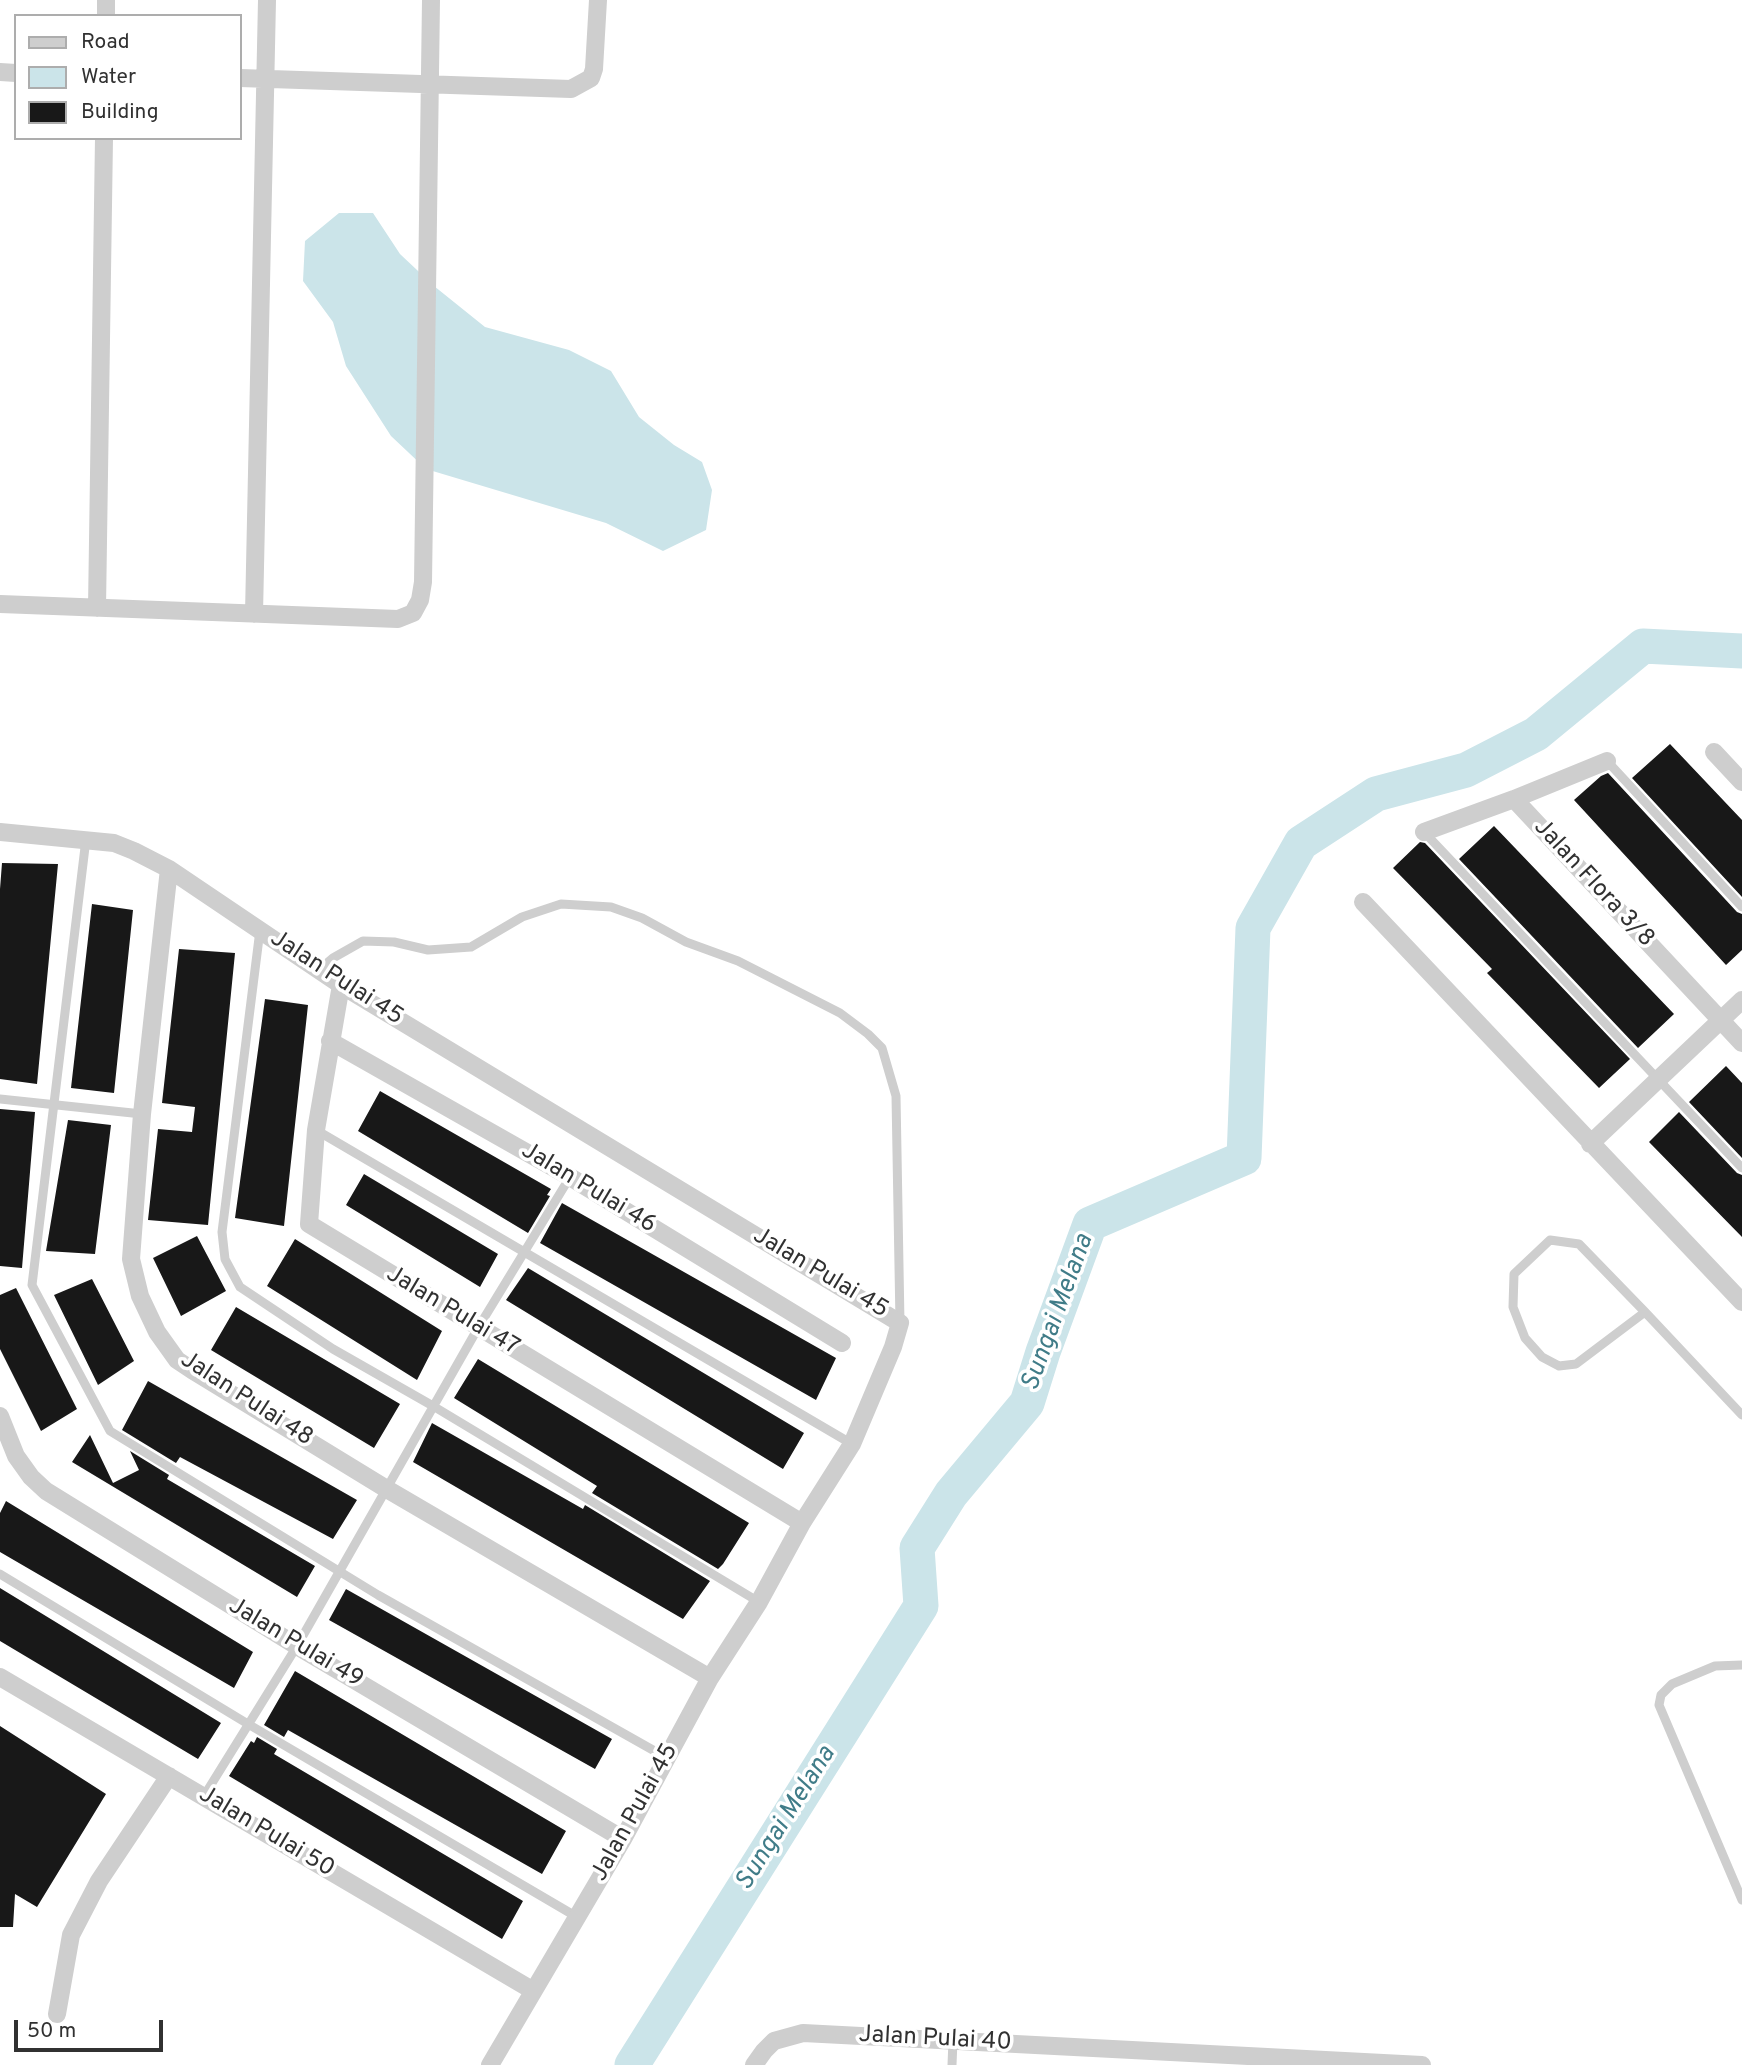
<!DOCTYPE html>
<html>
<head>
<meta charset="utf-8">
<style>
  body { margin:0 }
  #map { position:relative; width:1742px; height:2065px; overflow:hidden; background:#fff; font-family:Overpass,sans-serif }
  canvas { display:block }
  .legend { position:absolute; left:14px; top:14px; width:228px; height:126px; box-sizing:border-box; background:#fff; border:2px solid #adadad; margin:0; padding:9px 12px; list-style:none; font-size:21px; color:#313131 }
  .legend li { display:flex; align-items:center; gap:14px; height:35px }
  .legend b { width:35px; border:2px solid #adadad }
  .scale { position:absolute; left:14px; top:2020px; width:149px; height:32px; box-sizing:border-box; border:4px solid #313131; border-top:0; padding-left:9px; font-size:21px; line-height:24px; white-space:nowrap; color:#313131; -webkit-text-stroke:5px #fff; paint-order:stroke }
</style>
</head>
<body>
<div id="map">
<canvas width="1742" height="2065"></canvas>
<ul class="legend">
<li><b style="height:9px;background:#cecece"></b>Road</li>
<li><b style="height:19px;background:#cbe4e9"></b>Water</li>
<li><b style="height:19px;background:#181818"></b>Building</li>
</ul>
<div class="scale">50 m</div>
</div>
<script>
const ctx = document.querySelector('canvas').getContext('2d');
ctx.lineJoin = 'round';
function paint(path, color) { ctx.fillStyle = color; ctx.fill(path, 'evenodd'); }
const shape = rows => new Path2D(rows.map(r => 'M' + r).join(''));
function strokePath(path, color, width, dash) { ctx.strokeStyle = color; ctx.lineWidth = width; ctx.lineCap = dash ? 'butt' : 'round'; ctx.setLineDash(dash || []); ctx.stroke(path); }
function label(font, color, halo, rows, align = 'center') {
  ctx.font = font + ' Overpass,sans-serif'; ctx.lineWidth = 7; ctx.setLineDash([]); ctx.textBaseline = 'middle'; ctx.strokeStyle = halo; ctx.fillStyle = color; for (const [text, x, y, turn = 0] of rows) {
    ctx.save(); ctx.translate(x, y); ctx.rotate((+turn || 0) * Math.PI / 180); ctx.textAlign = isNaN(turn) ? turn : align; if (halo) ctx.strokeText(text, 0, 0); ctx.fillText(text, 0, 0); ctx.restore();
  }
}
const water = shape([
  [339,213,373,213,400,254,434,286,485,327,569,350,611,371,639,417,674,445,702,462,712,490,706,530,663,551,606,523,426,469,391,436,346,366,333,322,303,281,305,241]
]);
const river = shape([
  [632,2065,921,1606,917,1548,951,1494,1027,1403,1043,1352,1090,1224,1244,1158,1253,928,1301,843,1376,794,1466,770,1536,734,1643,646,1742,651]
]);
const building = shape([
  [1670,744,1742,820,1742,897,1632,778],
  [1608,773,1737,912,1742,914,1742,950,1726,965,1574,800,1601,776],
  [1494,826,1674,1014,1638,1048,1459,859],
  [1420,842,1425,843,1630,1059,1599,1088,1487,973,1492,969,1393,868],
  [2,863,58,864,37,1084,0,1079,0,889],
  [92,904,133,910,114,1093,71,1088],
  [179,949,235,953,208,1225,148,1220,158,1129,192,1132,195,1107,162,1103],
  [265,999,308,1005,284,1226,235,1218],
  [1726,1066,1742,1083,1742,1158,1689,1102],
  [380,1091,551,1189,547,1195,550,1196,528,1233,358,1131],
  [0,1109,35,1112,22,1268,0,1266],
  [1679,1112,1737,1173,1742,1175,1742,1237,1649,1142],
  [68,1120,111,1125,95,1254,46,1251],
  [364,1174,498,1254,480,1287,346,1205],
  [562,1203,836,1358,816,1400,540,1243],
  [197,1236,226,1291,181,1316,153,1258],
  [295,1239,442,1331,417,1380,267,1286],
  [528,1268,804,1433,783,1469,506,1300],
  [92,1279,134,1361,98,1385,54,1295],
  [16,1288,77,1409,41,1431,0,1349,0,1295],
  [236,1307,400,1404,374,1448,211,1350],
  [478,1359,749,1523,723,1564,718,1569,592,1493,597,1486,454,1398],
  [148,1381,357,1500,333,1539,180,1457,176,1463,122,1430],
  [432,1423,583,1509,585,1505,710,1581,683,1619,413,1462],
  [90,1435,113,1483,139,1470,130,1451,169,1475,167,1479,315,1566,297,1597,72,1462],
  [6,1501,253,1652,234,1688,0,1552,0,1513],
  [0,1588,221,1723,198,1759,0,1641],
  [346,1589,612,1739,595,1769,329,1620],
  [295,1671,566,1831,542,1874,288,1730,284,1737,264,1725],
  [0,1726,106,1794,37,1907,15,1894,13,1927,0,1927],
  [257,1737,277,1749,274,1754,523,1901,502,1939,229,1776,251,1741,254,1743]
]);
const lane = shape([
  [1607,761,1742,907],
  [1424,832,1742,1168],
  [86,839,32,1285,110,1431,378,1595,667,1758],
  [260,930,222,1232,225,1259,240,1287,333,1349,433,1406,759,1602],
  [319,970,333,958,363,941,394,942,428,950,471,947,522,917,561,904,611,907,642,918,686,942,738,961,840,1013,868,1034,882,1048,896,1096,900,1323],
  [0,1099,142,1114],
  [316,1130,852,1444],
  [1645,1312,1576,1364,1559,1366,1542,1357,1525,1338,1513,1307,1514,1274,1550,1240,1579,1244,1645,1312,1742,1415],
  [0,1574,248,1724,577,1917],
  [1742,1665,1715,1666,1672,1684,1661,1695,1659,1705,1742,1900],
  [204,1796,297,1646,478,1328,570,1177],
  [952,2065,953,2040]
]);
const street = shape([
  [106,16,106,0],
  [0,72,16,73],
  [240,78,571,89,591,78,594,69,598,0],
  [0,604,398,619,413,613,420,600,423,582,431,0],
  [97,608,104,138],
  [254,614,267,0],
  [1714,752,1742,782],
  [1607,761,1514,799,1742,1043],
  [0,832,114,843,134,851,169,869,341,985,900,1323,893,1347,852,1444,802,1523,759,1602,710,1678,623,1839,490,2065],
  [1424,832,1514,799],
  [169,869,142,1114,131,1259,140,1296,157,1332,177,1360,192,1370,385,1488,710,1678],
  [1363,902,1742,1302],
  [341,985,316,1130,309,1224,802,1523],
  [330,1041,570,1177,842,1343],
  [1590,1144,1742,1000],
  [0,1416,16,1456,31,1477,46,1491,297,1646,623,1839],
  [0,1677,532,1990],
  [57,2014,71,1935,99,1881,169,1776],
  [754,2065,764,2051,774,2041,803,2033,1422,2065]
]);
const streetNames = [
  ["Jalan Flora 3/8",1593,884,47],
  ["Jalan Pulai 45",336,979,33],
  ["Jalan Pulai 46",588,1189,31],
  ["Jalan Pulai 45",820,1274,31],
  ["Jalan Pulai 47",452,1312,31],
  ["Jalan Pulai 48",246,1400,33],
  ["Jalan Pulai 49",295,1644,31],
  ["Jalan Pulai 45",636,1813,-61],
  ["Jalan Pulai 50",266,1833,31],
  ["Jalan Pulai 40",935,2040,3]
];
const waterNames = [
  ["Sungai Melana",1059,1313,-70],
  ["Sungai Melana",787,1819,-58]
];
paint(water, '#cbe4e9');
strokePath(river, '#cbe4e9', 35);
paint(building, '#181818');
strokePath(lane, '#cecece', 9);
strokePath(street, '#cecece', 18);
label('24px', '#313131', '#fff', streetNames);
label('italic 26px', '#407c88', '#fff', waterNames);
</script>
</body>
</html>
